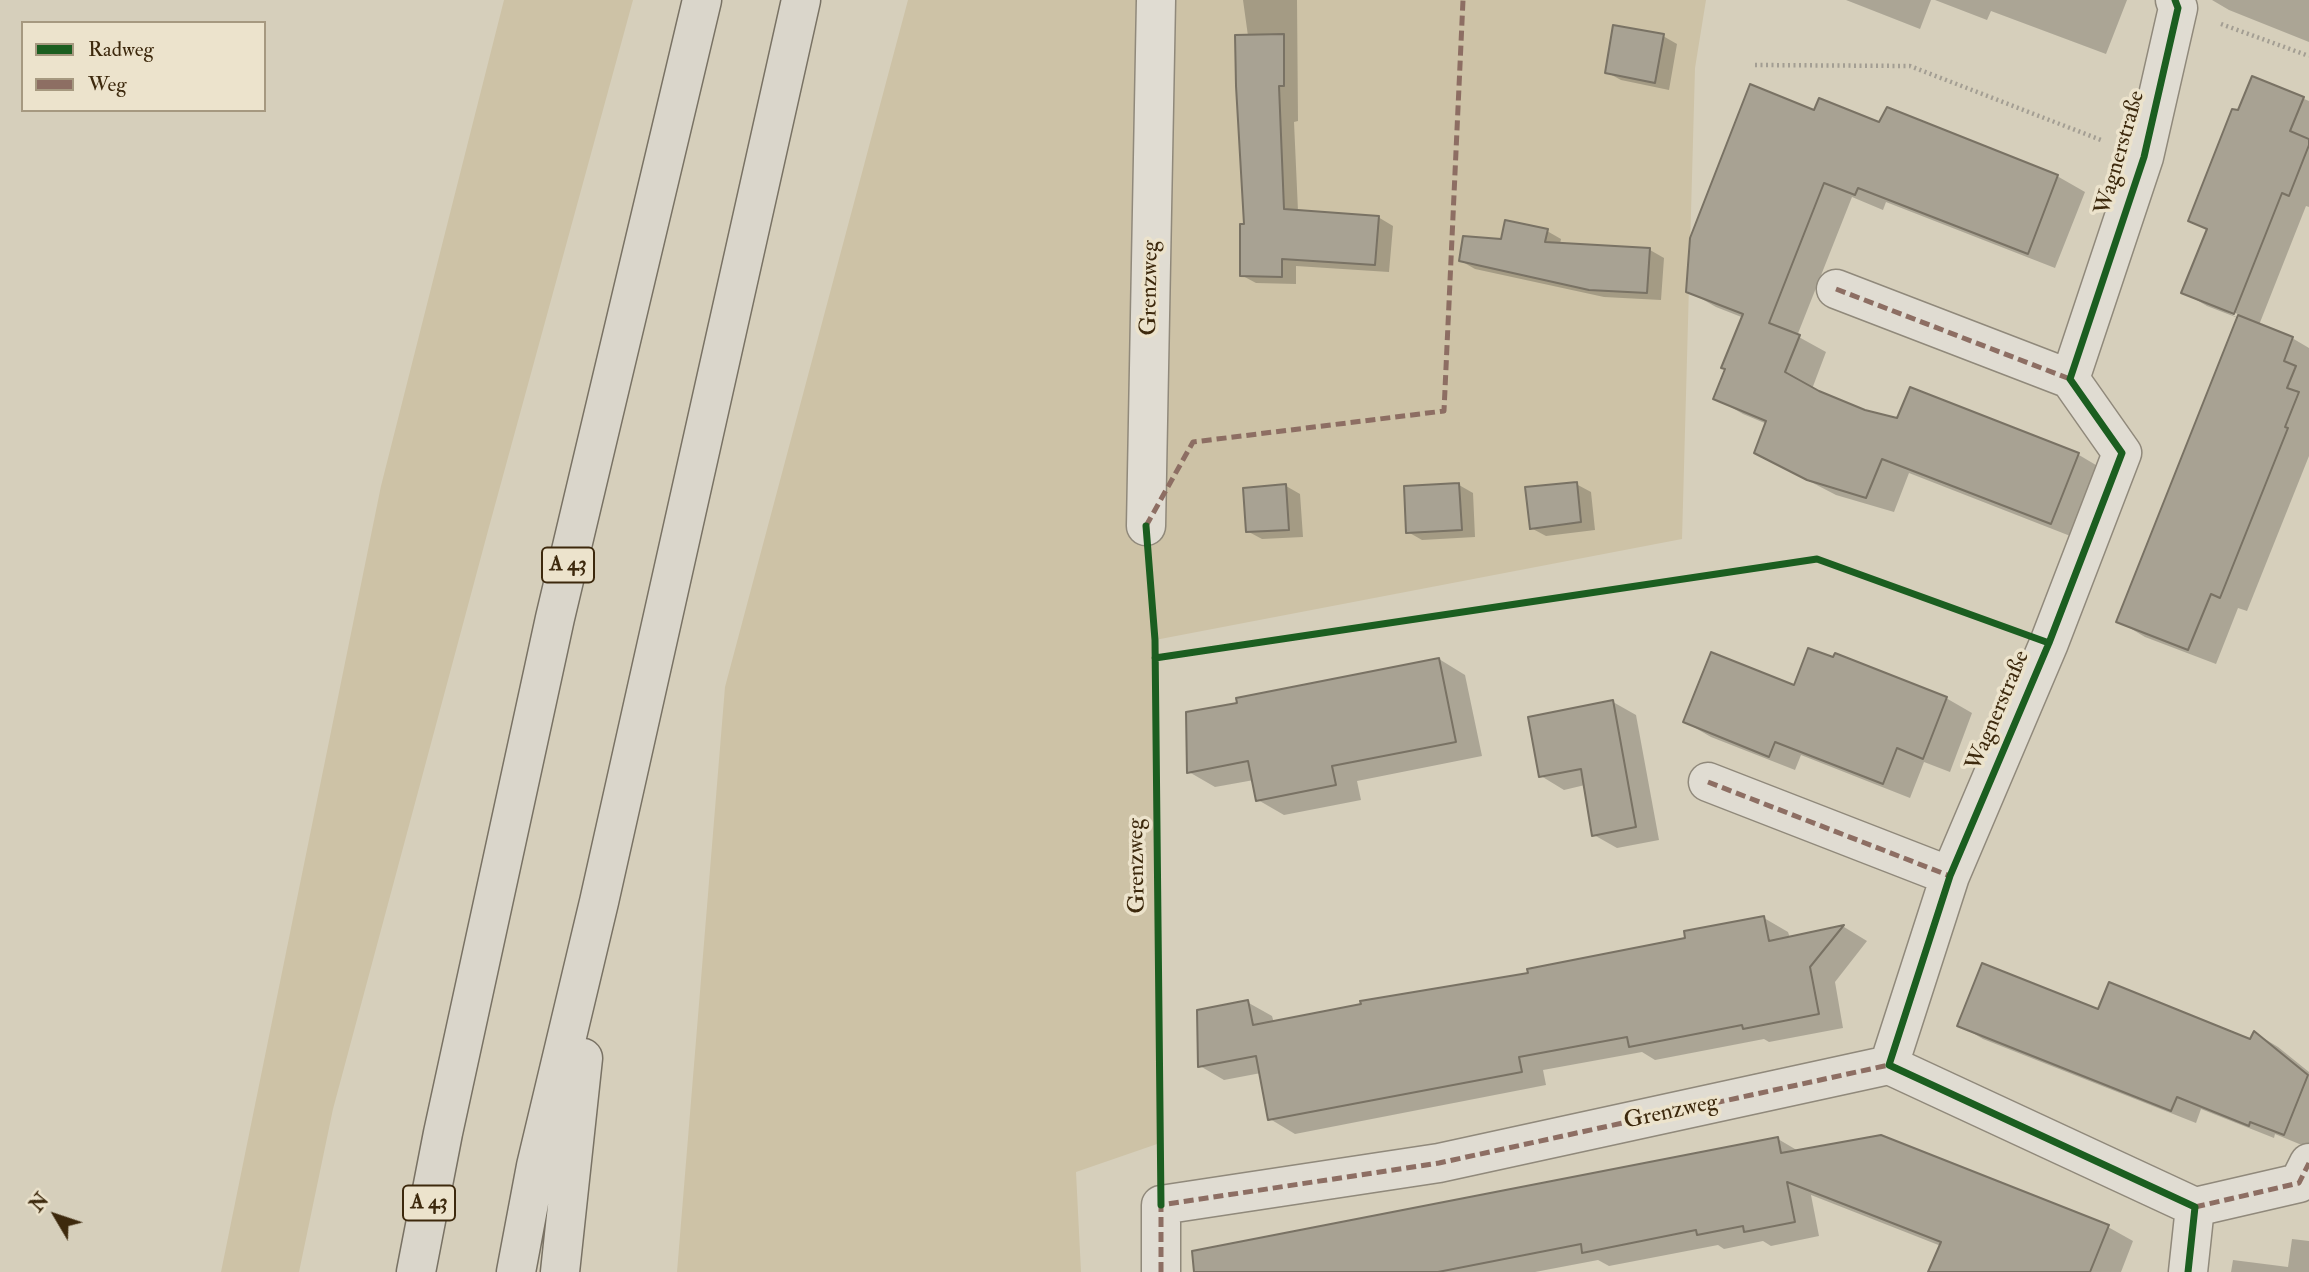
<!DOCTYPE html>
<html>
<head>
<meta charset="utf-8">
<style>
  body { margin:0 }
  #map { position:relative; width:2309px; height:1272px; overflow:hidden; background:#d6cfbb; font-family:"IM FELL Double Pica",serif }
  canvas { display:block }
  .legend { position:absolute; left:21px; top:21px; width:245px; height:91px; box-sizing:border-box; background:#ece3cc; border:2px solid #a69980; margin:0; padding:9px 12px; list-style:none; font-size:21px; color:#3d290d }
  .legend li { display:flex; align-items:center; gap:14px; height:35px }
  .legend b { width:35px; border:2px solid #a69980 }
  .north { position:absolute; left:21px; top:1181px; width:70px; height:70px; -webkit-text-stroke:5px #ece3cc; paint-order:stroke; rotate:309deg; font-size:19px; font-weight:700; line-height:28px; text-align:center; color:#3d290d }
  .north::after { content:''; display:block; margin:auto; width:24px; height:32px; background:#3d290d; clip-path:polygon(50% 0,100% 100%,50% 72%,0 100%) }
</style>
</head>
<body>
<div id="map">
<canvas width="2309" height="1272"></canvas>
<ul class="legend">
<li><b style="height:9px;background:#1b5e20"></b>Radweg</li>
<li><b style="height:9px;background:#8d6e63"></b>Weg</li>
</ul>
<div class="north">N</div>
</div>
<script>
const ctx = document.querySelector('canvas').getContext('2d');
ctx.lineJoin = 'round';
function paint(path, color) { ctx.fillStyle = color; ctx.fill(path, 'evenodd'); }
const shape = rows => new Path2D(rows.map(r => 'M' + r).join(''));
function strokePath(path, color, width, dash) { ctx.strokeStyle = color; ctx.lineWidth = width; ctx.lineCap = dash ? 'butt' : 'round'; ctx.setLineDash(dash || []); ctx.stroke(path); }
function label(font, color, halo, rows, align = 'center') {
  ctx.font = font + ' "IM FELL Double Pica",serif'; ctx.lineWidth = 7; ctx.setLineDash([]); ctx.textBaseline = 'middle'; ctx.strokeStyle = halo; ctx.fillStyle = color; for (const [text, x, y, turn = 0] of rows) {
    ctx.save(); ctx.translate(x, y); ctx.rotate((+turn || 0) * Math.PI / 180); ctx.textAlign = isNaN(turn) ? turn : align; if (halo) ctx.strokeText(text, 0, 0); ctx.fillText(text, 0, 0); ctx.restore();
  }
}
const green = shape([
  [504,0,633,0,489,527,333,1109,299,1272,221,1272,381,486],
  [908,0,1706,0,1695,68,1682,539,1155,640,1160,1143,1076,1172,1081,1272,677,1272,725,687]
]);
const shadow = shape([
  [1243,0,1297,0,1298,121,1294,122,1298,211,1378,217,1393,226,1389,272,1296,266,1296,284,1256,283,1241,275,1246,226,1248,36],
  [1846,0,1931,0,1920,29],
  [1935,0,2127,0,2106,54,1991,11,1987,20],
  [2212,0,2309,0,2309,42,2229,10],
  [1663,36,1677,44,1669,90,1621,80,1606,72],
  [2253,78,2309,101,2309,207,2306,206,2259,325,2292,338,2309,348,2309,456,2247,611,2238,608,2216,664,2145,637,2118,621,2239,319,2239,315,2227,308,2225,311,2238,318,2207,306,2183,292,2208,231,2190,220],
  [1815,112,1880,124,2057,176,2085,192,2055,268,1886,202,1883,210,1852,197,1797,336,1826,352,1812,389,1864,411,1898,420,1911,389,2079,455,2106,471,2078,539,1909,473,1894,512,1836,495,1784,468,1767,424,1743,414,1715,398,1744,318,1716,307,1688,291],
  [1547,231,1561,239,1560,244,1650,250,1664,258,1661,300,1604,297,1475,269,1461,261],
  [1576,484,1591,492,1595,530,1546,536,1531,528],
  [1459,485,1473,493,1475,537,1422,540,1408,532],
  [1286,486,1300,494,1303,537,1262,539,1247,531],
  [1439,659,1465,675,1482,756,1357,781,1361,800,1284,815,1258,800,1254,780,1215,787,1189,772],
  [1795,687,1946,698,1972,713,1950,772,1924,762,1910,798,1801,755,1795,770,1711,737,1685,722],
  [1613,702,1636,715,1659,840,1617,848,1594,835,1585,785,1564,790,1541,776],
  [1764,918,1788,932,1790,938,1844,927,1867,941,1835,982,1843,1028,1769,1042,1764,1039,1655,1060,1642,1052,1543,1070,1546,1085,1295,1134,1270,1119,1261,1073,1224,1080,1200,1066,1247,1002,1272,1016,1274,1023,1530,974,1687,939],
  [2099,1011,2251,1041,2255,1033,2278,1047,2309,1072,2309,1148,2275,1134,2274,1138,2201,1109,2196,1123,1983,1039,1959,1025],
  [1778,1139,1800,1152,2108,1227,2133,1241,2121,1272,1930,1272,1941,1246,1811,1195,1819,1236,1771,1246,1763,1241,1724,1249,1718,1245,1609,1266,1598,1260,1535,1272,1263,1272],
  [2292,1239,2309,1241,2309,1272,2231,1272,2233,1260,2288,1267]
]);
const building = shape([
  [1613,25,1664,34,1655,83,1605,73,1613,25],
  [1284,34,1284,86,1279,86,1284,209,1379,216,1375,265,1282,259,1282,277,1240,276,1240,224,1244,224,1236,86,1235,35,1284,34],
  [2252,76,2304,97,2290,131,2309,139,2309,145,2289,196,2282,193,2234,314,2181,293,2207,229,2188,221,2232,109,2238,110,2252,76],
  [1750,84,1814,110,1819,98,1879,122,1887,107,2058,175,2028,254,1858,188,1855,195,1824,183,1769,323,1800,335,1785,372,1819,391,1865,410,1897,418,1910,387,2079,453,2051,524,1882,459,1866,498,1807,480,1754,453,1766,421,1713,399,1725,369,1721,368,1743,314,1686,292,1690,238,1750,84],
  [1505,220,1548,229,1545,242,1650,248,1647,293,1589,290,1459,261,1463,236,1501,239,1505,220],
  [2238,315,2293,337,2284,361,2296,366,2287,388,2299,392,2285,427,2288,428,2220,598,2211,594,2188,650,2116,622,2238,315],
  [1577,482,1581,522,1530,529,1525,487,1577,482],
  [1459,483,1462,530,1406,533,1404,486,1459,483],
  [1286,484,1289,530,1246,532,1243,488,1286,484],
  [1808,648,1833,657,1835,653,1947,697,1923,759,1897,748,1883,784,1775,742,1769,757,1683,722,1711,652,1794,685,1808,648],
  [1439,658,1456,742,1332,766,1336,785,1256,801,1248,761,1187,773,1186,712,1237,703,1236,698,1439,658],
  [1613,700,1636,827,1592,836,1581,769,1539,777,1528,717,1613,700],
  [1764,916,1769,941,1844,925,1810,967,1819,1014,1743,1029,1742,1025,1629,1047,1627,1037,1519,1057,1522,1072,1268,1120,1256,1056,1198,1067,1197,1010,1248,1000,1253,1025,1361,1004,1360,1001,1528,973,1527,969,1685,938,1684,931,1764,916],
  [1982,963,2098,1009,2109,982,2250,1039,2254,1031,2308,1075,2284,1135,2250,1122,2249,1126,2177,1097,2171,1111,1957,1026,1982,963],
  [1881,1135,2109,1225,2090,1272,1928,1272,1941,1242,1787,1182,1795,1222,1744,1232,1743,1226,1697,1235,1696,1230,1582,1253,1581,1244,1438,1272,1194,1272,1192,1251,1778,1137,1781,1153,1881,1135]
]);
const path = shape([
  [2221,24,2309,56],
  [1755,65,1910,66,2101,140]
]);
const minor = shape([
  [2175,0,2178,8,2144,157,2070,379,2122,453,2049,643,1950,876,1889,1065,2195,1207,2188,1272],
  [1836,289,2070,379],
  [1146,526,1156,0],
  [1708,782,1950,876],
  [2195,1207,2299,1183,2309,1163],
  [1161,1272,1161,1205,1439,1163,1889,1065]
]);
const motorway = shape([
  [416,1272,443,1133,555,618,702,0],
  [516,1272,536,1166,599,902,801,0],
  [560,1272,583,1058]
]);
const quiet = shape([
  [1836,289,2070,379],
  [1146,526,1193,442,1444,411,1463,0],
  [1708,782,1950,876],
  [2195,1207,2299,1183,2309,1163],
  [1161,1272,1161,1205,1439,1163,1889,1065]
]);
const cycleway = shape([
  [2175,0,2178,8,2144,157,2070,379,2122,453,2049,643,1950,876,1889,1065,2195,1207,2188,1272],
  [1146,526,1155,640,1161,1205],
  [1155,658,1817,559,2049,643]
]);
const shields = [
  [568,565,52],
  [429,1203,52]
];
const shieldNames = [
  ["A 43",568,565],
  ["A 43",429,1203]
];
const streetNames = [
  ["Wagnerstraße",2121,153,-74],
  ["Grenzweg",1151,288,-89],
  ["Wagnerstraße",1999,711,-67],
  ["Grenzweg",1138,866,-91],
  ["Grenzweg",1671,1113,-12]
];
paint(green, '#cdc2a6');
paint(shadow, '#0003');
paint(building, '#a8a293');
strokePath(building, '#797264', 2);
strokePath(minor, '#90897b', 41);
strokePath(motorway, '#797264', 41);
strokePath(path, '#a39e93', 4.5, [2, 3.5]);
strokePath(minor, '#e0dcd2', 38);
strokePath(motorway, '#dad6cb', 38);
strokePath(quiet, '#8d6e63', 5, [10, 5]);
strokePath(cycleway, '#1b5e20', 7);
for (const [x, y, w] of shields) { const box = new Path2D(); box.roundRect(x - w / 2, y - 17.5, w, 35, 5); ctx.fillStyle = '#ece3cc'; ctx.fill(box); strokePath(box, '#3d290d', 2); }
label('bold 21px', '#3d290d', null, shieldNames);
label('23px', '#3d290d', '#ece3cc', streetNames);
</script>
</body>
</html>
